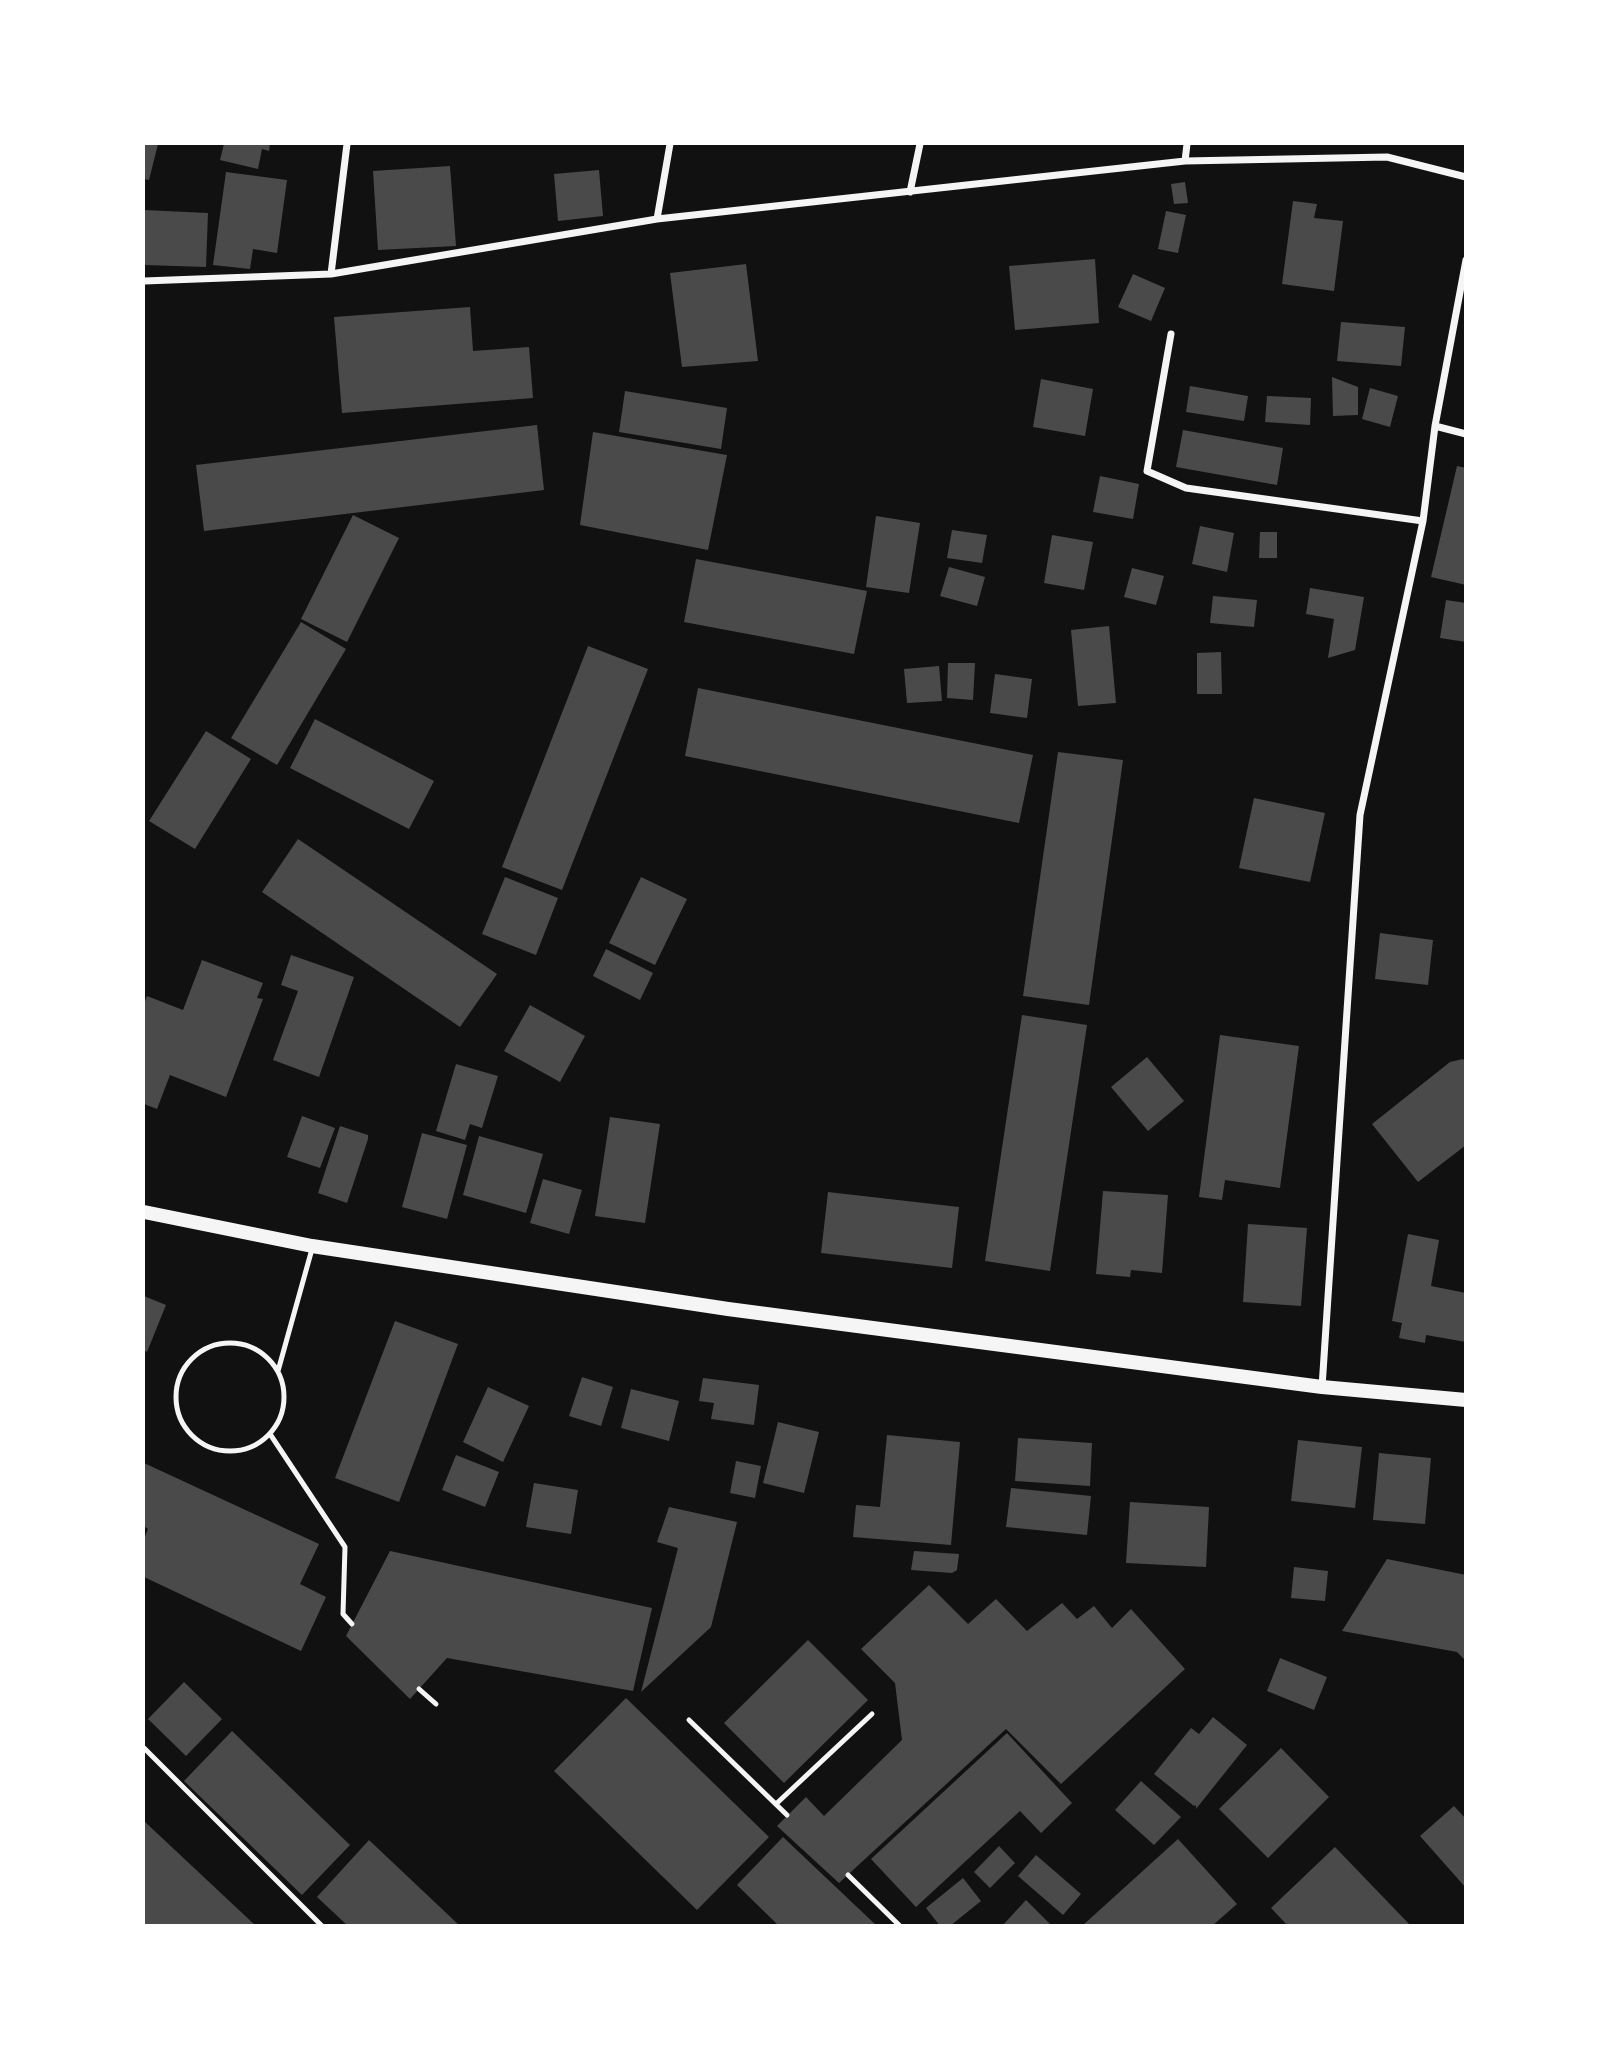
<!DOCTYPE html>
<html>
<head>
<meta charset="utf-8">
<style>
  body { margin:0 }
  #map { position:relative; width:1609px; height:2069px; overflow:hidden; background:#111; font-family:"Source Sans 3",sans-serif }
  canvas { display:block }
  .frame { position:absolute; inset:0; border:145px solid #fff; pointer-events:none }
</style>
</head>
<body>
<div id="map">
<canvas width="1609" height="2069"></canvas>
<div class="frame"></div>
</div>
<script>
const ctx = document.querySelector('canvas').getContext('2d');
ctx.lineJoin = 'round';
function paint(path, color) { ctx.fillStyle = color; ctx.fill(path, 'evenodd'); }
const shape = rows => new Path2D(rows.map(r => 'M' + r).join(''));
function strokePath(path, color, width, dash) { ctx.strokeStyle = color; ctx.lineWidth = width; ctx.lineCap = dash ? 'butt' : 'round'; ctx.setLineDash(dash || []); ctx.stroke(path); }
const building = shape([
  [144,144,158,144,149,180,144,179],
  [224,144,270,144,269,151,262,149,258,169,220,160],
  [450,166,456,246,378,250,373,171],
  [599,170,603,216,558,221,554,174],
  [226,172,287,180,277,253,253,249,250,269,213,265],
  [1185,182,1188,203,1174,204,1171,184],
  [1293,201,1317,204,1314,218,1343,221,1334,291,1282,284],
  [144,210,208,213,206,267,144,265],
  [1166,211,1186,215,1178,253,1158,249],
  [1095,259,1099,323,1015,330,1009,266],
  [746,264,758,361,682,367,670,273],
  [1133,274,1165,288,1151,321,1118,307],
  [470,307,473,351,529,347,533,398,342,413,334,317],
  [1341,322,1405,327,1401,366,1337,361],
  [1332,377,1358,387,1358,415,1333,416],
  [1041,379,1093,389,1085,436,1033,427],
  [1190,386,1248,396,1244,421,1186,412],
  [1370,388,1398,396,1390,427,1362,419],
  [625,391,727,408,721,449,619,432],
  [1267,396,1311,398,1310,425,1265,422],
  [537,425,544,490,204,531,196,465],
  [1183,430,1283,448,1277,485,1176,467],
  [593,432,727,455,708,550,580,525],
  [1457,466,1466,468,1466,585,1431,577],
  [1100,476,1139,484,1133,519,1093,512],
  [353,515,399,538,347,642,301,619],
  [876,516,920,523,909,593,866,587],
  [1200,526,1234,533,1227,572,1192,564],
  [952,530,987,535,982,563,947,558],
  [1260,532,1277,532,1277,558,1259,558],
  [1052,535,1093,542,1084,590,1044,583],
  [696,559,867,591,854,654,684,622],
  [949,567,985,577,977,606,940,596],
  [1132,568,1164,576,1156,605,1124,597],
  [1310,588,1364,597,1355,650,1328,658,1334,619,1306,614],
  [1213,596,1257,600,1254,627,1210,623],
  [1446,600,1466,603,1466,642,1440,638],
  [301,622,346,649,277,765,231,738],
  [1109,626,1116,703,1078,706,1071,630],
  [588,646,648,669,562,890,502,867],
  [1221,652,1222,694,1197,694,1197,653],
  [948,663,975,663,973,700,947,698],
  [939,666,942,701,907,703,904,669],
  [995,674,1032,679,1027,718,990,713],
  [698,688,1033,755,1019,823,685,756],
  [315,719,434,781,409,829,290,768],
  [206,731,251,759,195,849,149,821],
  [1058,752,1123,760,1089,1005,1023,996],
  [1254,798,1325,813,1310,882,1239,868],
  [298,839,497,974,460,1027,262,892],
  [505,877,558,898,536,955,482,934],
  [641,877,687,899,655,965,609,943],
  [1380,933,1433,940,1428,985,1375,979],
  [606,949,653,973,640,1000,593,976],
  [291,955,354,977,319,1077,273,1060,298,991,281,985],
  [202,960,263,983,257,998,263,999,226,1097,170,1075,157,1109,144,1104,144,1004,147,996,183,1010],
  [530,1005,585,1036,560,1082,504,1051],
  [1022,1015,1087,1025,1050,1271,985,1261],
  [1220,1035,1299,1046,1280,1188,1225,1180,1222,1200,1199,1197],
  [1147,1057,1184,1101,1148,1131,1111,1087],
  [1463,1059,1466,1063,1466,1145,1418,1182,1372,1124,1450,1062],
  [456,1064,498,1076,482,1128,470,1124,465,1140,436,1131],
  [302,1116,335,1128,320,1168,287,1157],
  [610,1117,660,1124,645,1223,595,1216],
  [340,1126,368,1135,368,1139,347,1203,318,1193],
  [422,1133,467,1145,447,1219,402,1207],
  [479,1136,543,1154,526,1213,463,1195],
  [543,1179,582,1190,569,1234,530,1223],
  [1103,1191,1168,1195,1162,1273,1131,1270,1130,1277,1096,1274],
  [828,1192,959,1207,952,1268,821,1253],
  [1248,1224,1307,1228,1301,1306,1243,1302],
  [1408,1234,1439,1240,1431,1286,1466,1293,1466,1342,1426,1335,1425,1343,1399,1338,1402,1323,1392,1321],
  [144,1296,166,1305,147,1352,144,1350],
  [395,1321,458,1344,399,1502,335,1478],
  [582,1377,613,1387,601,1426,569,1416],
  [703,1378,759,1385,754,1425,711,1419,714,1403,699,1401],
  [488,1387,529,1406,503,1462,463,1442],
  [631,1389,679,1401,669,1441,621,1428],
  [778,1422,819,1432,804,1493,763,1483],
  [887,1435,960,1442,951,1545,853,1537,856,1505,880,1507],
  [1018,1438,1092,1443,1090,1486,1015,1481],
  [1298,1440,1362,1447,1355,1508,1291,1501],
  [1379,1453,1431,1458,1425,1524,1373,1520],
  [456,1455,499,1472,485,1507,442,1490],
  [736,1461,761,1466,755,1498,730,1493],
  [144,1463,319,1544,300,1584,326,1597,301,1651,144,1577,144,1539,148,1529,144,1526],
  [534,1483,578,1490,571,1534,526,1527],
  [1011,1488,1091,1496,1087,1535,1006,1527],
  [1130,1502,1209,1507,1206,1567,1126,1563],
  [669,1507,737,1522,711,1627,641,1692,678,1548,657,1542],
  [390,1551,652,1608,633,1691,447,1658,410,1699,346,1636],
  [914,1551,959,1554,957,1570,952,1573,911,1570],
  [1387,1559,1466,1575,1466,1661,1457,1652,1342,1631],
  [1294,1567,1328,1571,1325,1601,1291,1598],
  [929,1585,968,1624,996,1599,1027,1631,1062,1603,1077,1619,1094,1606,1112,1628,1131,1609,1185,1669,1061,1784,1006,1729,839,1883,777,1826,806,1797,824,1816,902,1740,895,1683,861,1649],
  [808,1640,868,1700,784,1783,724,1723],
  [1280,1658,1327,1677,1314,1710,1267,1691],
  [184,1682,222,1719,186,1756,148,1719],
  [626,1698,769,1837,697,1910,554,1771],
  [1213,1717,1247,1745,1196,1809,1196,1805,1194,1806,1154,1774,1191,1728,1199,1734],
  [232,1731,350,1845,302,1895,184,1781],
  [1007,1733,1072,1803,1041,1833,1020,1811,916,1907,871,1859],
  [1281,1748,1329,1797,1268,1858,1219,1809],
  [1141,1781,1181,1817,1154,1845,1115,1810],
  [1454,1806,1466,1819,1466,1888,1420,1836],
  [144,1821,256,1926,144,1926],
  [783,1837,877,1926,779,1926,737,1885],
  [1178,1839,1237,1904,1212,1926,1082,1926],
  [369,1840,460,1926,348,1926,317,1897],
  [999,1846,1015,1863,990,1888,974,1872],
  [1335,1847,1411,1926,1288,1926,1271,1908],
  [1036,1855,1081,1894,1063,1915,1018,1876],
  [963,1878,981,1901,950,1926,940,1926,926,1908],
  [1026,1900,1052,1926,1002,1926]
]);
const service = shape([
  '176 1397a54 54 0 1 1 108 0a54 54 0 1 1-108 0Z',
  [278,1371,312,1249],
  [270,1434,345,1547,343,1614,352,1624],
  [419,1689,436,1704],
  [689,1720,787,1815],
  [144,1748,322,1926],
  [776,1804,872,1714],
  [848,1875,900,1926]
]);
const minor = shape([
  [1185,161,1187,144],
  [910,192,920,144],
  [657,219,670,144],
  [331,274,347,144],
  [144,281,331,274,657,219,1185,161,1387,157,1466,177],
  [1171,334,1147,471,1186,488,1423,521],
  [1435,426,1466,434],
  [1322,1387,1360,815,1423,521,1435,426,1466,260]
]);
const secondary = shape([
  [144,1212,312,1246,728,1309,1322,1387,1466,1400]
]);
paint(building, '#4a4a4a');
strokePath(service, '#f5f5f5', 5);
strokePath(minor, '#f5f5f5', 7);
strokePath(secondary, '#f5f5f5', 14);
</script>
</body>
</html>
